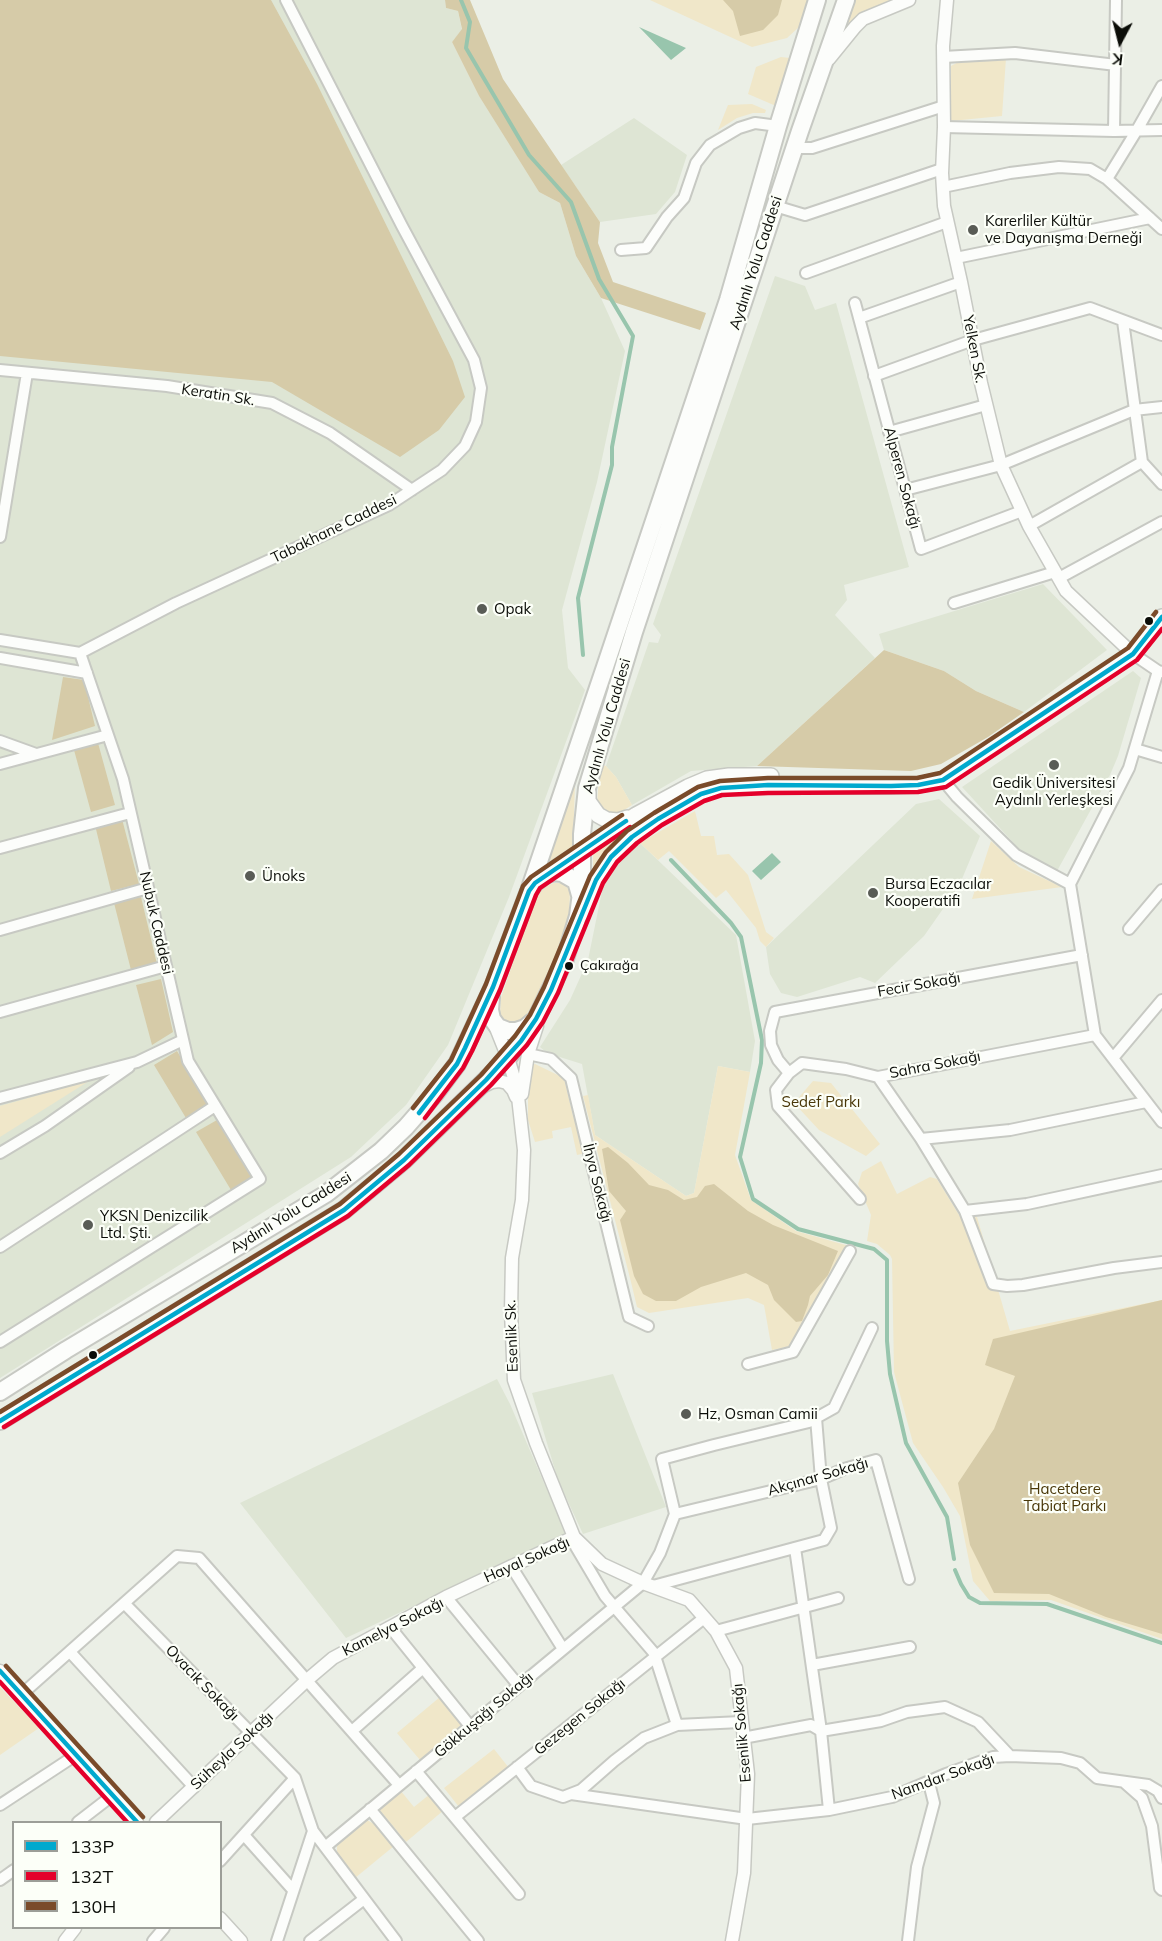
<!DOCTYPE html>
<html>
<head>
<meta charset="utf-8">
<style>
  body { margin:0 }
  #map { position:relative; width:1162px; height:1941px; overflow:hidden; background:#ebefe6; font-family:Mulish,sans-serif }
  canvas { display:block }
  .legend { position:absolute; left:12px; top:1821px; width:210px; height:108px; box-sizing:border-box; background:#fcfff8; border:2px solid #9c9e98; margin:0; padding:8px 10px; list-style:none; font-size:18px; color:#0b0d08 }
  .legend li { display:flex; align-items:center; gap:12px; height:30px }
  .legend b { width:30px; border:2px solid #9c9e98 }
  .north { position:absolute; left:1090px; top:12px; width:60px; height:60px; -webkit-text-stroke:4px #fcfff8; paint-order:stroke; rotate:187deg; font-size:16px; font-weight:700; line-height:24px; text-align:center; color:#0b0d08 }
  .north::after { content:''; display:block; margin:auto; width:21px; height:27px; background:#0b0d08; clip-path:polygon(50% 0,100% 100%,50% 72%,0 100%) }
</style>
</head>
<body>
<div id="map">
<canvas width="1162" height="1941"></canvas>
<ul class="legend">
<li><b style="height:8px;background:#00a9ce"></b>133P</li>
<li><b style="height:8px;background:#e4002b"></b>132T</li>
<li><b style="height:8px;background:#7a4b2a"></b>130H</li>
</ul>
<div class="north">K</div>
</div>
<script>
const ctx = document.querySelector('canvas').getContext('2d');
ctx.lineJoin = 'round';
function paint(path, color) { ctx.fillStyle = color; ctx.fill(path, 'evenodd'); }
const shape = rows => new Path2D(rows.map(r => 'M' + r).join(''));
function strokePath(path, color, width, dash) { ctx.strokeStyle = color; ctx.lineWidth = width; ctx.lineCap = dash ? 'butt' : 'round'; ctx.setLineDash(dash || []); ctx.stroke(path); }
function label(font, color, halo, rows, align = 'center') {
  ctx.font = font + ' Mulish,sans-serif'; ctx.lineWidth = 4.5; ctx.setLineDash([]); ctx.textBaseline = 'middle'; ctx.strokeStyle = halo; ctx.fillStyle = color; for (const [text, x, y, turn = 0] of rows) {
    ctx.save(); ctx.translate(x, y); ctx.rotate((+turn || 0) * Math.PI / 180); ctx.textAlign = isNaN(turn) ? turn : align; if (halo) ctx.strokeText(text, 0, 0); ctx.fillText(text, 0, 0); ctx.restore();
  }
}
const built = shape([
  [0,0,445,0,446,8,458,11,462,30,452,42,479,96,539,192,560,203,576,256,601,298,625,351,597,482,562,610,568,668,585,690,509,897,448,1045,406,1105,351,1157,0,1378],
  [634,118,687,155,675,192,656,214,600,222,561,165],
  [775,276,805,286,815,310,836,303,909,567,844,585,847,600,835,615,875,658,757,766,691,771,632,805,616,777,606,766,649,642,658,643,661,635,653,624],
  [1043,584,1107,650,1024,712,976,691,944,671,884,650,879,634],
  [1133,671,1141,678,1118,756,1110,775,1057,871,1021,851,962,787],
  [939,799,980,836,959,886,924,936,875,983,860,977,797,997,781,993,770,974,766,947,916,804],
  [640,843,736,935,755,1041,750,1072,718,1066,694,1193,686,1196,595,1135,582,1064,547,1053,540,1047,570,1000,588,960,602,891,608,874,624,856],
  [613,1374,666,1507,583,1534,558,1480,532,1393],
  [497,1379,510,1404,566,1534,346,1638,240,1503]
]);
const green = shape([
  [650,0,808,0,799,27,787,38,752,47],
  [854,0,901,0,843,34],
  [781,57,790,58,776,106,748,94,756,67],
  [1006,58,1002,116,951,121,951,66,964,59],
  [752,104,766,110,765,113,753,113,737,118,718,130,728,105],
  [600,764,606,766,616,777,632,805,613,817,609,816,597,804],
  [573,782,575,782,573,847,548,864,545,863],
  [695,811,701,836,714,836,717,855,729,854,748,875,766,932,774,938,766,947,760,941,756,928,726,890,716,898,669,851,658,860,640,843],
  [619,834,620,839,605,851,593,869,593,852],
  [991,841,1019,867,1062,887,972,899],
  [554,883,563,883,570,891,569,916,563,937,552,968,537,1000,523,1019,518,1023,507,1023,500,1015,501,998,537,892,541,888],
  [535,1064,564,1078,573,1116,578,1118,586,1153,577,1155,571,1127,552,1131,553,1138,535,1142,528,1120,528,1065],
  [718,1066,750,1072,735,1155,751,1200,796,1231,849,1246,848,1250,792,1346,772,1350,764,1305,748,1298,649,1313,637,1307,631,1282,583,1096,588,1095,595,1135,686,1196,694,1193],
  [89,1081,0,1137,0,1106],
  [813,1081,831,1083,880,1144,866,1156,819,1130,794,1103],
  [881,1161,897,1194,930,1177,937,1179,961,1218,977,1217,1010,1331,1162,1300,1162,1639,1051,1600,990,1601,973,1581,960,1516,943,1487,913,1443,894,1372,892,1259,890,1255,877,1244,867,1241,871,1215,858,1184,862,1172],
  [0,1687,39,1728,0,1755],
  [440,1697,462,1724,420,1760,397,1733],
  [494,1749,509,1768,459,1807,444,1788],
  [400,1790,414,1807,430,1794,444,1810,406,1842,378,1808],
  [367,1820,376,1825,394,1846,355,1878,337,1853,337,1845]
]);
const forest = shape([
  [0,0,271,0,317,84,453,361,465,397,439,430,400,457,272,382,0,356],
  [445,0,470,0,503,79,600,222,598,243,613,282,706,313,700,330,601,298,576,256,560,203,539,192,479,96,452,42,462,29,458,11,446,8],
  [723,0,782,0,778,15,763,30,740,36,733,11],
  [884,650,944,671,976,691,1024,712,988,737,941,764,911,771,757,766],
  [63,677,84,680,95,726,52,740],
  [98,743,115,805,91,812,74,750],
  [122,819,139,884,111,891,95,825],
  [141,897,157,964,131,970,114,903],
  [161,979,173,1032,152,1045,136,985],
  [177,1051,209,1104,186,1118,154,1065],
  [217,1120,252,1177,231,1190,196,1132],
  [608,1147,628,1163,649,1185,668,1190,684,1200,697,1197,705,1186,714,1184,748,1211,773,1225,838,1251,828,1275,810,1296,808,1305,802,1321,796,1322,774,1300,768,1285,746,1273,701,1287,676,1301,656,1301,643,1294,634,1276,620,1220,626,1211,609,1191,602,1149],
  [1162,1300,1162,1634,1106,1617,1049,1594,994,1593,970,1545,958,1483,994,1429,1015,1376,985,1365,993,1339]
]);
const water = shape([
  [639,27,686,48,671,60],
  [772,853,781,862,761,880,752,871]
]);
const stream = shape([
  [461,0,470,22,466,48,529,155,571,202,599,279,633,336,612,447,612,465,578,598,583,655],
  [671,860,731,923,741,937,762,1040,761,1063,740,1157,753,1199,798,1229,874,1249,887,1260,887,1341,890,1374,906,1443,947,1517,954,1559],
  [955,1570,961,1584,969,1597,980,1603,1047,1604,1162,1643]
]);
const minor = shape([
  [943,57,1015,53,1116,65],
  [1162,86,1137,130,1107,179,1162,229],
  [944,127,1114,131,1162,130],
  [1114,131,1116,0],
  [795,148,812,148,944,106],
  [943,187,1010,173,1059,167,1090,169,1107,179],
  [775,206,805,215,942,169],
  [621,250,646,248,667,217,684,198,696,163,710,145,739,128,755,123,778,126],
  [956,258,1150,218],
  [806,273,947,222],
  [855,303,921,549,1022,511],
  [859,318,961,282],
  [1123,321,1142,462,1162,484],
  [0,370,167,386,272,403,330,433,412,490],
  [874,376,973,340,1090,308,1162,335],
  [889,432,986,405],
  [905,490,1001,465,1134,410,1162,407],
  [1029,526,1142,462],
  [0,537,27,373],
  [1059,578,1162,522],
  [954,603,1055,572],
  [0,640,80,653,176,603,389,505,442,470,465,446,476,422,481,388,474,360,402,226,286,0],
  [1133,654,1158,671,1162,672],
  [0,658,87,673],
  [0,741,36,754],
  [1135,749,1162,757],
  [0,764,108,735],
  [943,780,957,797,1016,855,1070,884],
  [0,848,130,813],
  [1070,884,1095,1035,1162,1122],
  [1070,884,1129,768,1158,671],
  [1129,929,1162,890],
  [0,930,148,888],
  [0,1012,166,966],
  [528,1054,551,1059,571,1078,629,1317,648,1326],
  [1113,1058,1162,1000],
  [789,1073,778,1060,771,1045,770,1031,775,1012,1082,955],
  [878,1077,921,1139,965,1211,993,1284,1007,1286,1023,1285,1114,1268,1162,1262],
  [0,1098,137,1062,183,1040],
  [921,1139,1010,1130,1146,1102],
  [0,1153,45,1126,129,1067],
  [860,1199,778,1106,776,1090,789,1073,802,1063,846,1069,878,1077,1095,1035],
  [965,1211,1027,1204,1162,1175],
  [0,1247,215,1106],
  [0,1342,260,1179,188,1061,123,779,80,653],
  [748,1364,793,1352,850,1251],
  [675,1514,821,1479,844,1469,876,1460,909,1579],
  [574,1537,576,1547,605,1596,654,1653,677,1725],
  [795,1548,821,1731,829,1810],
  [511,1566,563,1649],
  [653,1586,824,1540,831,1528,821,1479,816,1418,834,1408,872,1328],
  [446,1597,519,1686],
  [124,1603,295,1778,313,1831,396,1941],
  [390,1627,470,1726],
  [716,1631,838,1598],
  [70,1652,194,1787],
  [812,1665,910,1647],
  [22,1694,177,1556,199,1558,399,1785],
  [352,1731,423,1668],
  [743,1738,811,1725,821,1731,881,1721,907,1712,945,1707,978,1722,1010,1756],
  [517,1767,531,1786,563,1797,581,1790,614,1761,644,1738,677,1725,741,1722],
  [416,1771,519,1894],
  [1125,1783,1142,1798,1152,1826,1160,1888,1162,1890],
  [571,1794,747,1819,829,1810,892,1797,946,1774,993,1757,1010,1756,1061,1758,1080,1763,1097,1778,1148,1785,1158,1791,1162,1798],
  [0,1805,76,1755],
  [370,1809,478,1941],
  [455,1817,704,1618],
  [78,1822,113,1795],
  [244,1835,293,1890],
  [325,1847,643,1583,660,1553,675,1514,662,1459,714,1445,809,1422,816,1418],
  [220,1861,295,1778],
  [0,1880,14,1870],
  [153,1941,164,1928],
  [277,1941,313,1831],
  [310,1941,364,1899],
  [908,1941,917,1867,934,1803,929,1783]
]);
const tertiary = shape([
  [947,0,943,46,944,127,942,173,944,206,961,282,981,383,1001,465,1029,526,1066,591,1133,654],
  [829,59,855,27,863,19,909,0],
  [494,1023,508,1058,517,1088,524,1150,522,1200,512,1258,511,1312,514,1380,536,1443,574,1537,602,1564,643,1583,689,1600,716,1631,736,1668,748,1774,744,1873,732,1941],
  [482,1087,492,1082,499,1081,507,1083,513,1090,516,1097],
  [522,1094,528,1054,537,1026],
  [0,1671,137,1822],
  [156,1822,307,1680,333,1658,446,1597,574,1537],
  [220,1918,241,1941],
  [65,1941,75,1928]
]);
const secondary = shape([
  [588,792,588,801,598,815,607,820,618,821,627,818],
  [545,875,636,815,688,787,707,779,729,776,771,776],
  [581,914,596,880,611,857,632,837,658,819,701,794,721,788,740,786,891,786,918,785,943,780,1133,654,1162,617]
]);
const primary = shape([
  [531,888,535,883,545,875,554,872,562,873,576,881,580,895],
  [491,997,490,1010,492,1019,498,1027,508,1031,516,1031,525,1028,532,1022],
  [0,1392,66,1350,326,1194,381,1151,406,1127,434,1095,457,1064,493,987,529,891,605,667,728,300,778,126,817,0],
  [0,1421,344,1210,404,1160,486,1080,508,1058,536,1019,565,959,578,916,582,885,582,834,587,788,634,632,800,131,846,0]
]);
const bus1 = shape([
  [419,1113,457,1064,465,1048,493,987,529,891,535,883,626,821],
  [0,1421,344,1210,404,1160,486,1080,521,1041,536,1019,551,990,596,880,611,857,632,837,658,819,701,794,721,788,768,785,891,786,918,785,943,780,1133,654,1162,617],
  [0,1671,137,1822]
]);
const bus2 = shape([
  [425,1118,463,1068,472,1051,500,990,536,895,540,888,630,827],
  [4,1427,348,1216,409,1165,491,1085,527,1045,543,1022,558,993,603,883,617,862,637,843,662,825,704,801,722,795,768,793,918,792,946,787,1137,660,1162,629],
  [0,1682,127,1822]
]);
const bus3 = shape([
  [413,1108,451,1060,458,1045,486,984,523,886,531,877,622,815],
  [0,1412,340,1204,399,1154,481,1075,515,1036,530,1015,544,987,590,876,606,852,627,831,654,813,698,787,720,781,768,778,917,778,940,773,1128,648,1156,612],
  [6,1666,143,1817]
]);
const markers = [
  [973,230,6,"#595c56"],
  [482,609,6,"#595c56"],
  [1149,621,5,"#0b0d08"],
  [1054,765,6,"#595c56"],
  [250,876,6,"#595c56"],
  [873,893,6,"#595c56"],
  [569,966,5,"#0b0d08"],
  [88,1225,6,"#595c56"],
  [93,1355,5,"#0b0d08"],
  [686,1414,6,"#595c56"]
];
const busNames = [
  ["Çakırağa",580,966]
];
const poiNames = [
  ["Karerliler Kültür",985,221],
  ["ve Dayanışma Derneği",985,238],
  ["Opak",494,609],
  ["Gedik Üniversitesi",1054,783,"center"],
  ["Aydınlı Yerleşkesi",1054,800,"center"],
  ["Ünoks",262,876],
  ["Bursa Eczacılar",885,884],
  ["Kooperatifi",885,901],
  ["YKSN Denizcilik",100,1216],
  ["Ltd. Şti.",100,1233],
  ["Hz, Osman Camii",698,1414]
];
const streetNames = [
  ["Aydınlı Yolu Caddesi",756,263,-72],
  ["Yelken Sk.",974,349,79],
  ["Keratin Sk.",218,395,9],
  ["Alperen Sokağı",902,478,75],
  ["Tabakhane Caddesi",334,529,-26],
  ["Aydınlı Yolu Caddesi",607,726,-74],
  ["Nubuk Caddesi",156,923,77],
  ["Fecir Sokağı",919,985,-10],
  ["Sahra Sokağı",935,1065,-11],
  ["İhya Sokağı",597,1183,76],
  ["Aydınlı Yolu Caddesi",291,1213,-32],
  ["Esenlik Sk.",512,1336,-92],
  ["Akçınar Sokağı",818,1477,-16],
  ["Hayal Sokağı",527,1560,-24],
  ["Kamelya Sokağı",393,1627,-27],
  ["Ovacık Sokağı",202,1683,46],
  ["Gökkuşağı Sokağı",484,1715,-40],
  ["Gezegen Sokağı",580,1717,-39],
  ["Esenlik Sokağı",742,1733,-95],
  ["Süheyla Sokağı",232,1751,-43],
  ["Namdar Sokağı",943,1777,-20]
];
const parkNames = [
  ["Sedef Parkı",821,1102],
  ["Hacetdere",1065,1489],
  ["Tabiat Parkı",1065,1506]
];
paint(built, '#dee5d4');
paint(green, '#f0e7c9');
paint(forest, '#d6cba8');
paint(water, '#98c5ad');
strokePath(stream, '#98c5ad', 4);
strokePath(minor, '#c7c9c3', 14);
strokePath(tertiary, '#c7c9c3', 15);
strokePath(secondary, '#c7c9c3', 18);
strokePath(primary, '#c7c9c3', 20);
strokePath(minor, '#fcfdfb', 10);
strokePath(tertiary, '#fcfdfb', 12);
strokePath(secondary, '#fcfdfb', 15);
strokePath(primary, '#fcfdfb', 16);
strokePath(bus1, '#00a9ce', 4.5);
strokePath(bus2, '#e4002b', 4.5);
strokePath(bus3, '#7a4b2a', 4.5);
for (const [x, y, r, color] of markers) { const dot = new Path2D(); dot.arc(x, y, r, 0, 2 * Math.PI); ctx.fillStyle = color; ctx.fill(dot); strokePath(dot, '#fcfff8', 2); }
label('14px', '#0b0d08', '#fcfff8', busNames, 'left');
label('15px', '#0b0d08', '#fcfff8', poiNames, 'left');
label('15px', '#0b0d08', '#fcfff8', streetNames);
label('15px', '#493708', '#fcfff8', parkNames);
</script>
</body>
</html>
